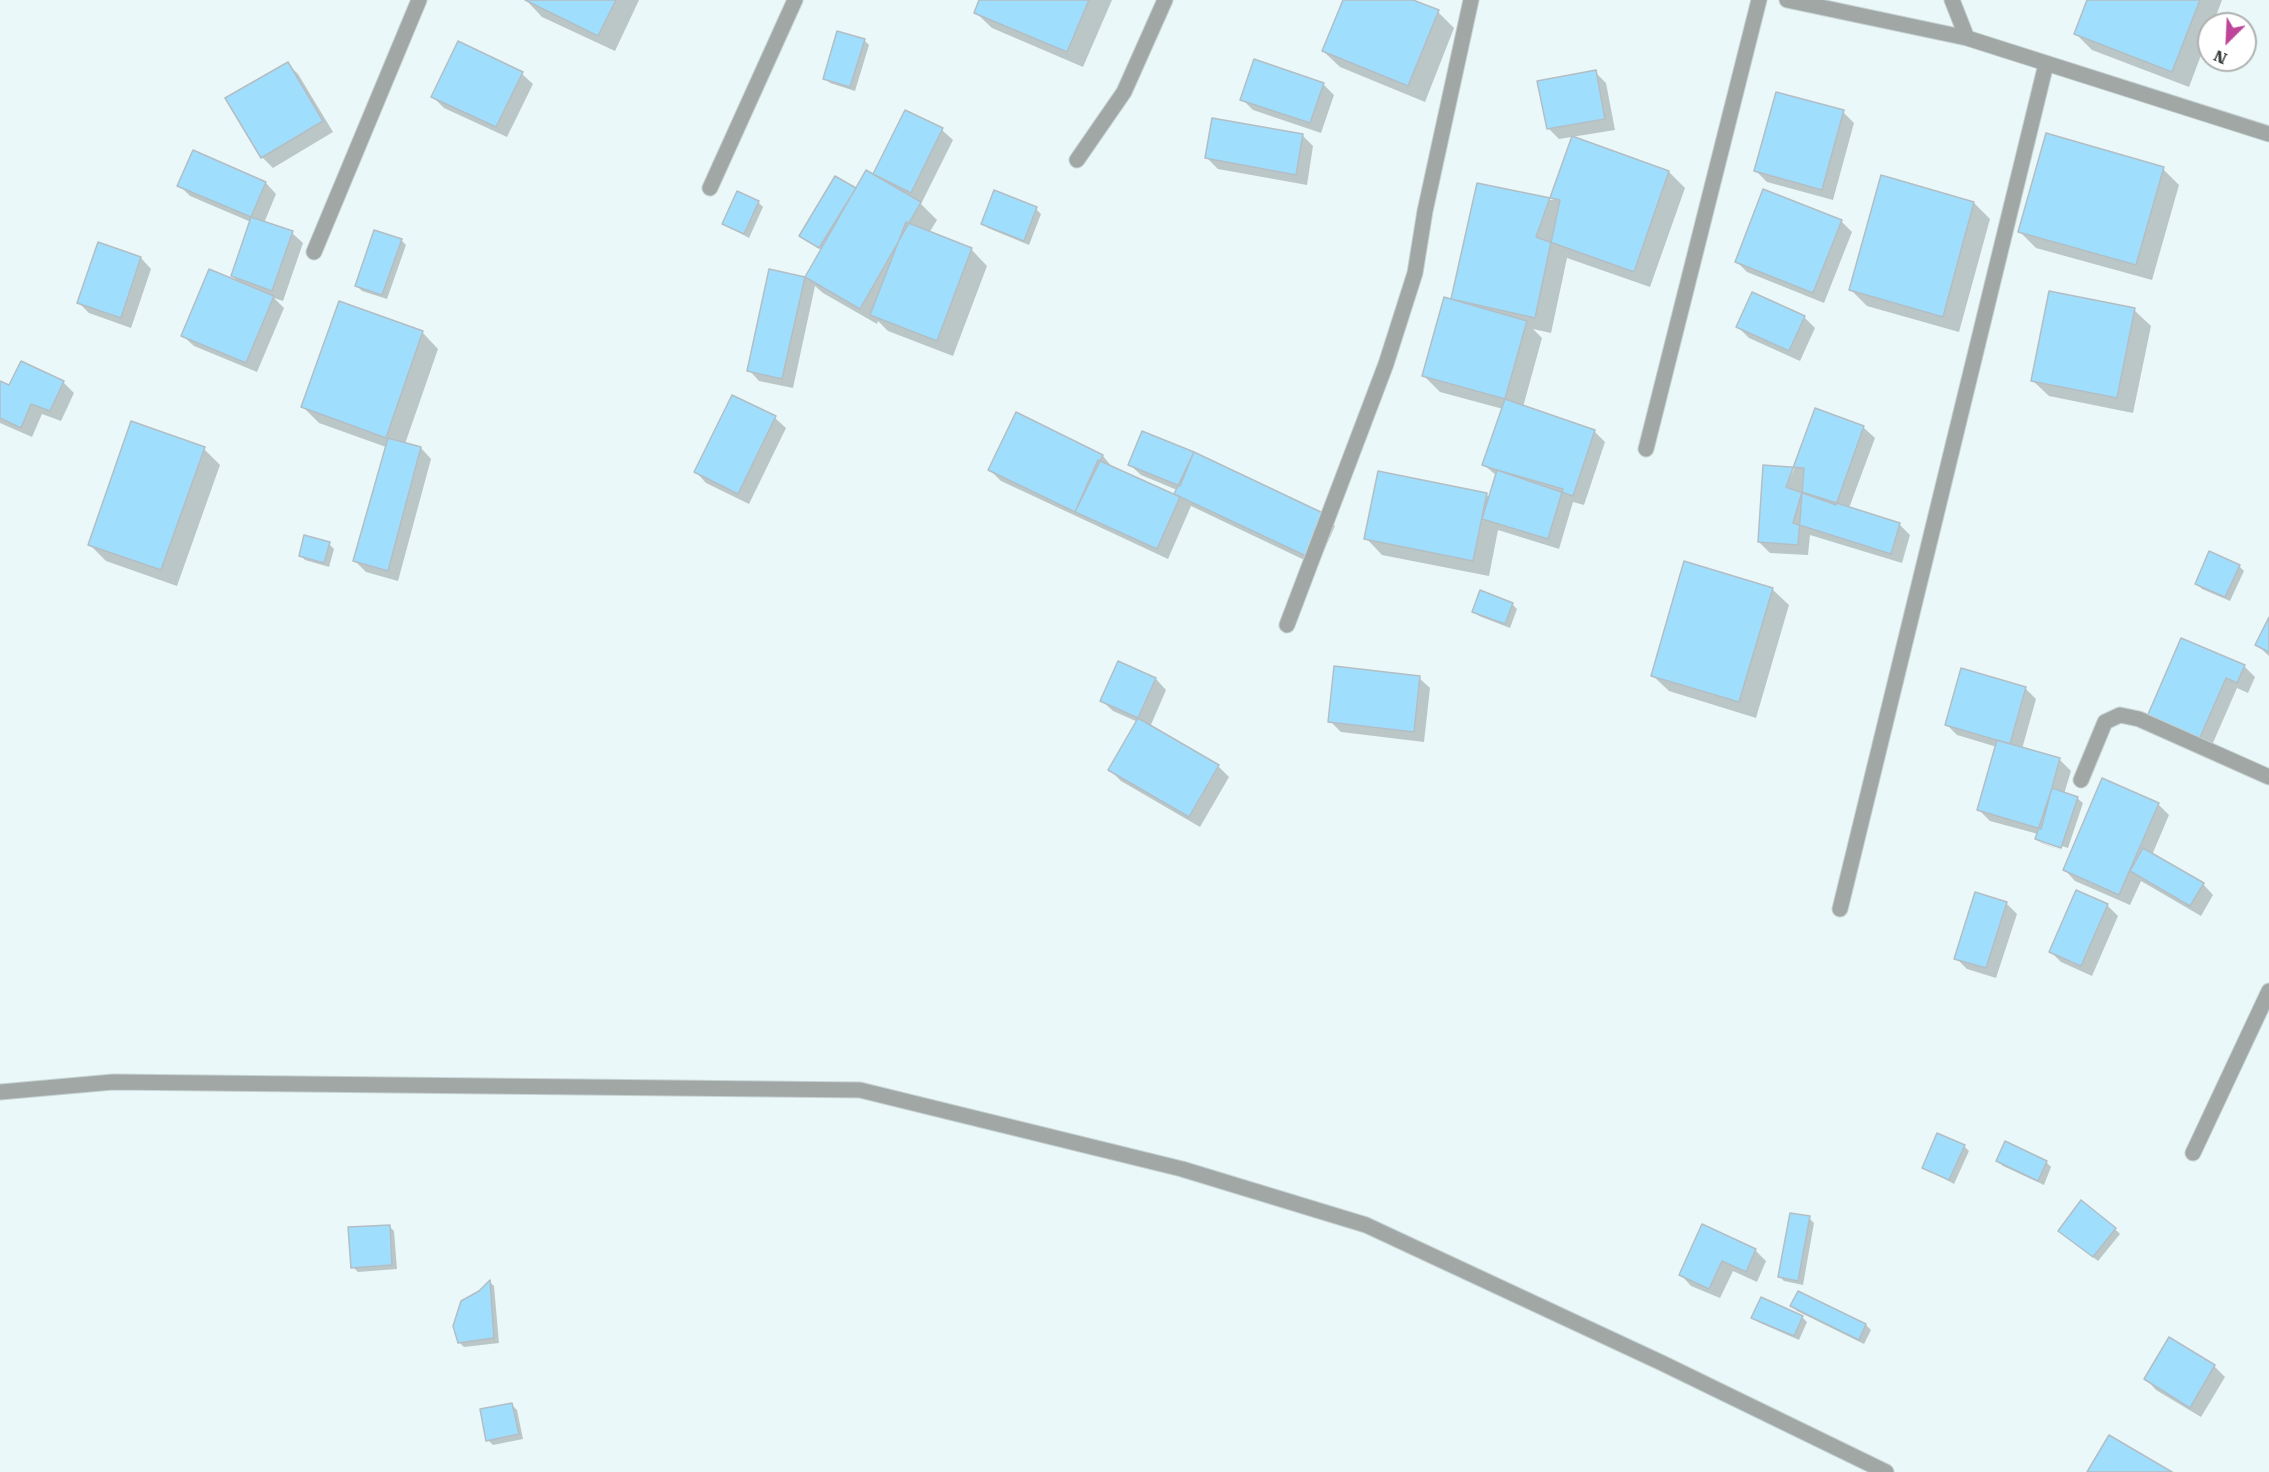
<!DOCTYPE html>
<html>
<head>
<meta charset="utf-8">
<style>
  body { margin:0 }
  #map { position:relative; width:2269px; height:1472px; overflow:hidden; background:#eaf8f9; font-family:"Roboto Serif",serif }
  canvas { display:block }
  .north { position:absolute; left:2197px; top:12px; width:60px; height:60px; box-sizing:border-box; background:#fff; border:2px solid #afb1b1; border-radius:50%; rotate:204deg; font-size:16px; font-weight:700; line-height:24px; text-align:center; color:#373c3d }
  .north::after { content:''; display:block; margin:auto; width:21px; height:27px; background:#be4599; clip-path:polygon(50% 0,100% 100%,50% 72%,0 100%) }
</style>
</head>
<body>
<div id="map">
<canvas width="2269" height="1472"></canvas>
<div class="north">N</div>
</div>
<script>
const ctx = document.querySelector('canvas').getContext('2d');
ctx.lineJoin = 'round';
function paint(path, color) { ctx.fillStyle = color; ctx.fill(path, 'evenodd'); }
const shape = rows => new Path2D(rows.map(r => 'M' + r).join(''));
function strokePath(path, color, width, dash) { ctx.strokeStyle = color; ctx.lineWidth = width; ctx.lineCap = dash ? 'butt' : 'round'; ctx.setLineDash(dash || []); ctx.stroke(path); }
const shadow = shape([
  [526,0,639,0,615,51,542,17],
  [980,0,1112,0,1083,67,992,28,975,12],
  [1344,0,1409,0,1438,12,1454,28,1425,102,1340,67,1323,51],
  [2089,0,2222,0,2213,24,2209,24,2209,34,2189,87,2092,50,2076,34],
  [864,40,869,45,855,91,830,83,825,78],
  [287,63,298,74,333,132,273,168,262,157],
  [1595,72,1606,83,1615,130,1559,139,1548,128],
  [522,74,533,84,507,137,444,108,433,97],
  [1323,84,1334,95,1321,133,1253,110,1242,99],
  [1843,112,1854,123,1833,200,1767,182,1756,171],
  [942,130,953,140,921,204,937,220,929,233,971,249,987,266,953,356,888,331,878,321,877,324,823,293,815,286,793,388,759,381,749,370,771,271,805,278,822,250,801,236,856,190,880,179,875,174],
  [1302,135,1313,146,1307,185,1218,169,1207,158],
  [2163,169,2179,185,2152,280,2036,248,2020,232],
  [1669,172,1685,188,1650,287,1567,258,1551,333,1533,329,1542,338,1523,407,1594,431,1605,442,1584,505,1573,502,1559,549,1498,530,1489,576,1382,555,1366,538,1486,494,1490,498,1497,476,1484,465,1503,409,1440,392,1423,375,1453,301,1478,184,1551,200],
  [266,183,276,194,264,223,292,233,303,243,283,301,274,298,284,308,257,372,194,346,183,336,239,283,233,276,251,222,190,196,179,185],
  [758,202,763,207,749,238,724,224],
  [1974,203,1990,219,1959,332,1867,306,1850,289],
  [1036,209,1041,214,1029,245,988,228,983,223],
  [1841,221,1852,232,1824,303,1747,272,1736,261],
  [401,240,406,245,387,299,362,291,357,286],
  [141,258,151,269,131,328,89,313,78,302],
  [2134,310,2151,326,2133,413,2049,396,2032,380],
  [1804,317,1815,328,1800,361,1749,338,1738,327],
  [422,332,438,349,405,444,421,448,431,459,398,581,366,572,355,561,386,447,319,423,303,407],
  [63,382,74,393,61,421,42,414,32,437,0,423,0,383,10,387],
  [1816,410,1864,428,1875,438,1849,508,1899,524,1910,535,1902,563,1810,535,1808,555,1770,553,1759,542,1794,469],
  [775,418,786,428,749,504,706,483,696,472],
  [204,449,220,465,177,586,106,561,89,544],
  [1103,456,1113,468,1175,496,1177,490,1141,475,1130,465,1324,515,1335,526,1317,566,1191,506,1168,559,1001,481,990,470],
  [329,544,334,549,329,567,305,560,300,555],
  [2239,566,2244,571,2230,601,2202,589,2197,584],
  [1772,589,1789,605,1756,718,1669,691,1652,675],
  [1512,604,1517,609,1510,628,1479,616,1473,611],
  [2269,620,2269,656,2257,645],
  [2244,666,2255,677,2248,693,2237,688,2209,752,2147,719],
  [1419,678,1430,688,1424,742,1341,732,1330,721],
  [1156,679,1166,690,1150,727,1218,766,1229,777,1200,827,1121,781,1110,770,1138,722,1113,711,1102,701],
  [2025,688,2036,699,2022,749,2060,760,2071,771,2064,794,2077,798,2083,803,2068,848,2040,839,2040,842,2066,852,2041,843,2036,838,2038,834,1990,821,1979,810,1997,747,1957,735,1946,724],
  [2158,804,2169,815,2152,855,2203,884,2213,895,2201,916,2141,881,2130,905,2075,881,2065,870],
  [2077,892,2108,906,2118,916,2092,976,2061,962,2050,951],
  [2006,903,2017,914,1996,978,1967,969,1956,958],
  [1964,1146,1969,1151,1954,1184,1924,1167],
  [1998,1161,2046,1162,2051,1167,2044,1185,2003,1166],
  [1809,1218,1814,1223,1803,1285,1784,1281,1779,1276],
  [389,1226,394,1231,397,1269,358,1272,353,1267],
  [1703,1226,1755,1250,1766,1261,1757,1282,1733,1271,1720,1298,1691,1286,1681,1275],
  [2115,1229,2120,1234,2098,1261,2065,1236],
  [490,1282,494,1286,499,1343,464,1347,459,1342,480,1292],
  [1798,1293,1866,1325,1871,1330,1864,1344,1797,1311,1792,1306],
  [1753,1317,1802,1317,1807,1322,1799,1340,1758,1322],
  [2169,1339,2215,1367,2225,1377,2201,1417,2156,1390,2146,1379],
  [512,1405,517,1410,523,1439,493,1445,488,1440]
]);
const building = shape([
  [525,0,616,0,598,36,525,0],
  [979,0,1089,0,1067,52,974,13,979,0],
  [1343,0,1413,0,1439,10,1408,86,1322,51,1343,0],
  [2087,0,2200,0,2172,72,2074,34,2087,0],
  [837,31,865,39,850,87,823,79,837,31],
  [458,41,523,72,496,127,431,97,458,41],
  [1254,59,1324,83,1310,123,1240,100,1254,59],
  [288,62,323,121,261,158,225,98,288,62],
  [1596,70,1605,119,1547,129,1537,81,1596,70],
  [1776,92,1844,110,1822,190,1754,171,1776,92],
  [905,110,943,128,911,193,873,174,905,110],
  [1212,118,1303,134,1296,175,1205,158,1212,118],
  [2046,133,2164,167,2136,265,2018,232,2046,133],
  [1572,136,1669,171,1634,272,1536,237,1572,136],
  [193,150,266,182,251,217,177,186,193,150],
  [866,170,921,202,860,309,805,277,866,170],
  [1881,175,1974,202,1943,317,1849,290,1881,175],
  [835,176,856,188,819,248,799,236,835,176],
  [1477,183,1560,200,1535,318,1451,299,1477,183],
  [1763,189,1842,220,1813,293,1735,262,1763,189],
  [994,190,1037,207,1024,241,981,224,994,190],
  [737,191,759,201,744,234,722,224,737,191],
  [251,217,293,231,272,291,231,276,251,217],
  [906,222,972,248,937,341,870,315,906,222],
  [374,230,402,239,382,295,355,286,374,230],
  [98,242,141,257,121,318,77,303,98,242],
  [209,269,274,296,246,363,181,336,209,269],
  [769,269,805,277,782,379,747,371,769,269],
  [2049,291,2135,308,2117,398,2031,381,2049,291],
  [1752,292,1805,316,1789,351,1736,327,1752,292],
  [1444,297,1527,321,1505,399,1422,376,1444,297],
  [339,301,423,331,386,438,301,407,339,301],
  [21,361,64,381,50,411,31,404,21,428,0,418,0,381,9,385,21,361],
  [732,395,776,416,738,494,694,472,732,395],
  [1505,399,1595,430,1573,496,1482,465,1505,399],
  [1815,408,1864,426,1836,505,1786,487,1815,408],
  [1016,412,1103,455,1075,512,988,470,1016,412],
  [131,421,205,447,161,570,88,545,131,421],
  [1142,431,1194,452,1180,486,1128,465,1142,431],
  [388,438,421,447,388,571,353,561,388,438],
  [1194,452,1325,514,1306,556,1174,494,1194,452],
  [1098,460,1180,497,1157,549,1075,512,1098,460],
  [1763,465,1804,468,1798,545,1758,542,1763,465],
  [1497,470,1563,489,1548,539,1482,519,1497,470],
  [1378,471,1487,493,1473,561,1364,539,1378,471],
  [1802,492,1900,523,1891,554,1793,523,1802,492],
  [304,535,330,542,324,563,299,556,304,535],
  [2209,551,2240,565,2225,597,2195,584,2209,551],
  [1684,561,1773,588,1739,702,1651,676,1684,561],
  [1480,590,1513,603,1505,624,1472,612,1480,590],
  [2269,617,2269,652,2255,645,2269,617],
  [2181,638,2245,665,2237,683,2226,678,2198,742,2146,719,2181,638],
  [1118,661,1156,678,1138,718,1100,701,1118,661],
  [1334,666,1420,676,1414,732,1328,722,1334,666],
  [1961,668,2026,687,2010,744,1945,725,1961,668],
  [1138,718,1219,765,1189,817,1108,770,1138,718],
  [1997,740,2060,758,2041,829,1977,810,1997,740],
  [2102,778,2159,803,2119,895,2063,870,2102,778],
  [2052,788,2078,797,2061,848,2035,839,2052,788],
  [2143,848,2204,883,2190,906,2130,871,2143,848],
  [2076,890,2108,904,2081,966,2049,952,2076,890],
  [1975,892,2007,902,1986,968,1954,959,1975,892],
  [1937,1133,1965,1145,1949,1180,1922,1168,1937,1133],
  [2005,1141,2047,1161,2038,1181,1996,1161,2005,1141],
  [2081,1200,2116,1228,2093,1257,2058,1231,2081,1200],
  [1790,1213,1810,1216,1798,1281,1778,1277,1790,1213],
  [1702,1224,1756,1249,1746,1272,1722,1261,1709,1289,1679,1275,1702,1224],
  [390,1225,392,1265,351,1268,348,1227,390,1225],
  [490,1280,494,1338,458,1343,453,1326,461,1301,479,1291,490,1280],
  [1798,1291,1866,1324,1859,1340,1790,1306,1798,1291],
  [1761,1297,1803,1316,1794,1336,1751,1318,1761,1297],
  [2169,1337,2215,1365,2190,1408,2144,1379,2169,1337],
  [512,1403,519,1434,486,1441,480,1409,512,1403],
  [2109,1435,2172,1472,2087,1472,2109,1435]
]);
const minor = shape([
  [1787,0,1967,38,2269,134],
  [1952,0,1967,38],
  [1077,160,1124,92,1165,0],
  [710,188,795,0],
  [314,252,419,0],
  [1646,449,1759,0],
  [1287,625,1386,364,1415,273,1425,211,1471,0],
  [2081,780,2105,722,2120,715,2139,719,2269,777],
  [1840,909,2046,64],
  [0,1092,113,1082,860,1090,1182,1169,1366,1225,1662,1363,1886,1472],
  [2193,1153,2269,991]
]);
paint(shadow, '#0003');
paint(building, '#a0defe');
strokePath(building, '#b3bec4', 1.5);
strokePath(minor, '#c6d2d3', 17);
strokePath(minor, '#a1a7a5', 15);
</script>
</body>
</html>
